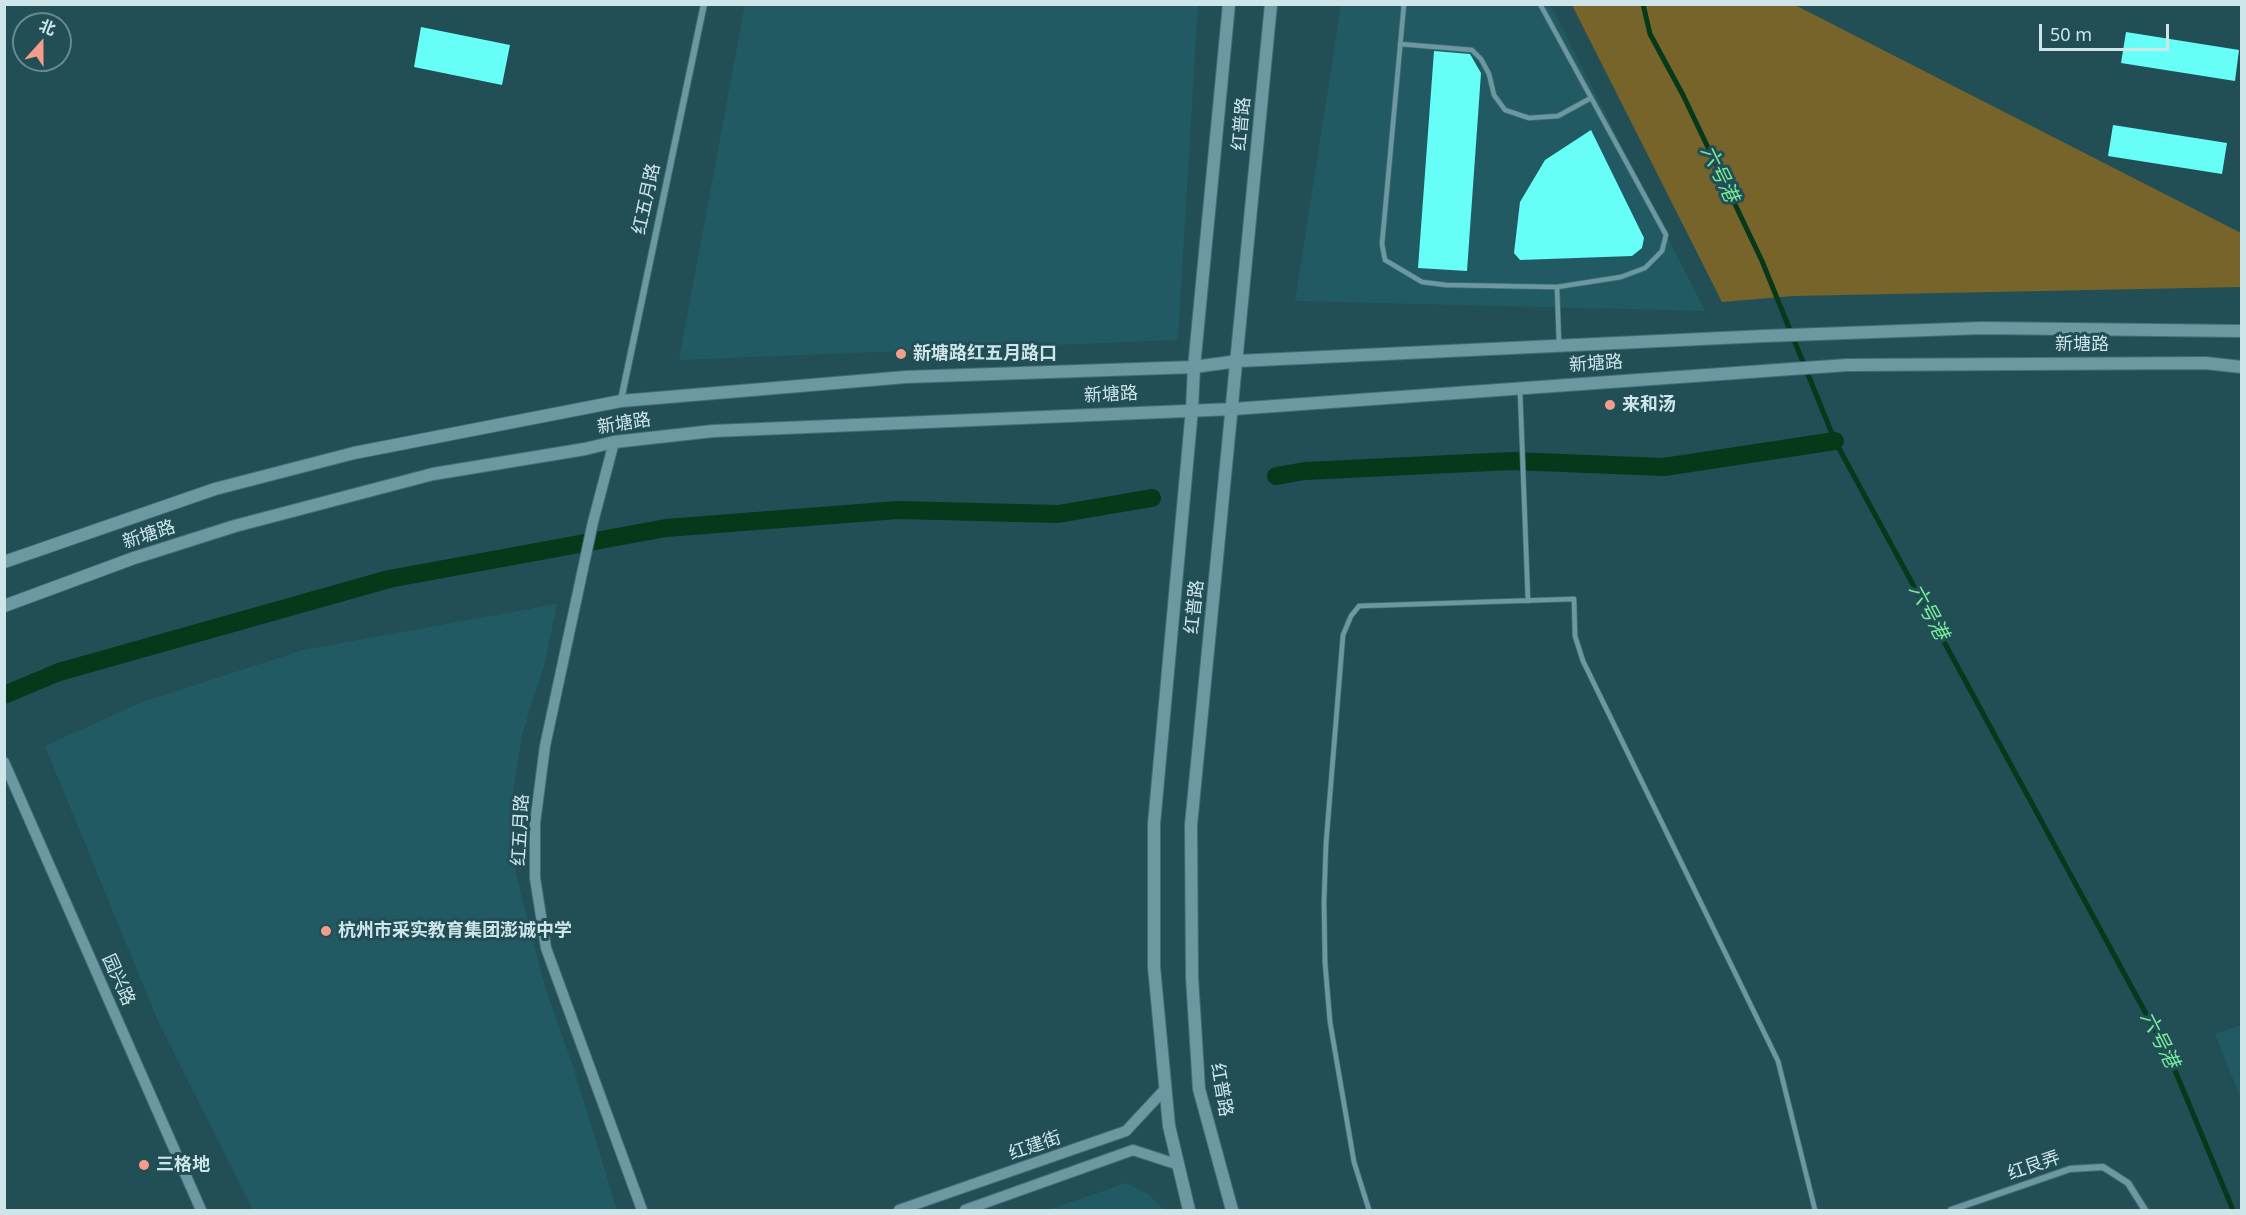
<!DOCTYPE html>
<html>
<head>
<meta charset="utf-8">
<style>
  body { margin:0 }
  #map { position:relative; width:2246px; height:1215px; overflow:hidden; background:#224e56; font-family:"Noto Sans","Noto Sans SC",sans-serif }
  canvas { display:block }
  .frame { position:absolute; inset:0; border:6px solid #cee5e9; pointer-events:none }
  .north { position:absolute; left:12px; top:12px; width:60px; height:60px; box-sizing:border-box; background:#224e56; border:2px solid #678a91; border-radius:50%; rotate:21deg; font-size:16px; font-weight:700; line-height:24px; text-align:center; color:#cee5e9 }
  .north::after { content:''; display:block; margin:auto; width:21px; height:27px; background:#f49d8d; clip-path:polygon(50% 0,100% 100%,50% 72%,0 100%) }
  .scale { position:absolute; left:2039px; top:24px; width:130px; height:27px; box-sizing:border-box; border:3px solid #cee5e9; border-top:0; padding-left:8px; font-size:18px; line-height:21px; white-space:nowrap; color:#cee5e9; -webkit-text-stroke:4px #224e56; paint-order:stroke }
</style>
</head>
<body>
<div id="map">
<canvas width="2246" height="1215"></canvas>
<div class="frame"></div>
<div class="north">北</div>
<div class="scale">50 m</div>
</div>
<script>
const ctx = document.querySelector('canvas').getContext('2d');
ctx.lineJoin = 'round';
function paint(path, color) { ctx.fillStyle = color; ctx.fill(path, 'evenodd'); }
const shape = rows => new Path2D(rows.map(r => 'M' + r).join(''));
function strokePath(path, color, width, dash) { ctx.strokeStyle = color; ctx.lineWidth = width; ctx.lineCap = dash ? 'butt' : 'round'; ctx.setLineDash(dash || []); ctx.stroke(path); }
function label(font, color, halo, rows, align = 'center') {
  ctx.font = font + ' "Noto Sans","Noto Sans SC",sans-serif'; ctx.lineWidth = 6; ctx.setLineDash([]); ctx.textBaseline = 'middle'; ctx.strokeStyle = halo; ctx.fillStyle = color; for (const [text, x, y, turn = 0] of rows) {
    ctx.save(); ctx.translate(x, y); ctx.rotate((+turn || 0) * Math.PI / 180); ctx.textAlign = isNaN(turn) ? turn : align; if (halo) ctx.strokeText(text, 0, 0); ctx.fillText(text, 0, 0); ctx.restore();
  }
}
const built = shape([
  [745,4,1198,5,1178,340,679,360],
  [1550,4,1705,311,1295,301,1341,5],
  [557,604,545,662,522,735,513,792,516,874,545,987,573,1066,617,1210,253,1210,158,1021,45,746,140,703,303,650],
  [2241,1025,2242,1025,2241,1099,2215,1034],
  [1126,1183,1148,1194,1164,1210,1048,1210]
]);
const green = shape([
  [1572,5,1795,5,2241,233,2241,287,1793,296,1722,302]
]);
const stream = shape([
  [1643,4,1650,34,1683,95,1762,261,1835,441,2169,1056,2233,1210]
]);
const canal = shape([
  [1276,476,1305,471,1512,461,1664,467,1835,441],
  [4,695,59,672,389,579,666,528,898,510,1058,514,1152,498]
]);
const building = shape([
  [421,27,510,45,502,85,414,67],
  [2126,32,2239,50,2235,81,2121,63],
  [1434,51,1470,54,1481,73,1467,271,1418,268],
  [2113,125,2227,143,2222,174,2108,156],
  [1591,130,1644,238,1642,248,1632,256,1520,260,1514,253,1520,202,1545,160]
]);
const service = shape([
  [1404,4,1382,244,1385,260,1422,282,1446,285,1557,287,1621,277,1645,268,1662,251,1666,235,1540,4],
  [1400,44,1472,50,1481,59,1489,74,1494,95,1505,110,1529,118,1558,116,1591,98],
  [1557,287,1559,344],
  [1520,390,1528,601],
  [1369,1210,1354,1162,1330,1022,1325,962,1324,902,1326,844,1343,635,1351,616,1359,606,1574,599,1575,636,1583,661,1778,1061,1815,1210]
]);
const minor = shape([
  [621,400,704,4],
  [1951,1210,2070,1169,2103,1167,2128,1183,2145,1210]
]);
const tertiary = shape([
  [614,442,593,522,545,746,535,823,535,878,546,948,642,1210],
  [4,762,201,1210],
  [899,1210,1126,1131,1166,1088],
  [965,1210,1133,1150,1179,1165]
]);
const secondary = shape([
  [4,562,215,489,354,453,621,401,906,377,1194,367,1238,361,1764,336,1982,328,2242,331],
  [4,606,134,558,235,526,433,474,585,449,614,442,713,431,1233,409,1847,365,2205,363,2242,367],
  [1189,1210,1169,1126,1154,967,1154,824,1192,409,1194,367,1229,4],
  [1232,1210,1199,1089,1192,977,1191,825,1271,4]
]);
const markers = [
  [901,354,6,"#f49d8d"],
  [1610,405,6,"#f49d8d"],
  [326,931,6,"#f49d8d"],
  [144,1165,6,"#f49d8d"]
];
const streetNames = [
  ["红普路",1242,124,-85],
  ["红五月路",647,199,-78],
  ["新塘路",2082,345],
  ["新塘路",1596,364,-4],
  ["新塘路",1111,395,-3],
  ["新塘路",624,424,-9],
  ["新塘路",149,535,-18],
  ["红普路",1195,607,-84],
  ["红五月路",521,830,-87],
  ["园兴路",118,980,66],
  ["红普路",1221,1090,80],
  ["红建街",1035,1146,-19],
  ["红艮弄",2034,1166,-19]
];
const poiNames = [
  ["新塘路红五月路口",913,354],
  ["来和汤",1622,405],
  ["杭州市采实教育集团澎诚中学",338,931],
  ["三格地",156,1165]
];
const waterNames = [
  ["六号港",1719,174,64],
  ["六号港",1928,612,62],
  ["六号港",2159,1040,63]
];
paint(built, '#225a64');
paint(green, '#77642a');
strokePath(stream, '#05391a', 5);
strokePath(canal, '#05391a', 18);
paint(building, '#67fef8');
strokePath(service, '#436d73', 6);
strokePath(minor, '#436d73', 8);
strokePath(tertiary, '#436d73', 12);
strokePath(secondary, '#436d73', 14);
strokePath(service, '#6c99a1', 4.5);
strokePath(minor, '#6c99a1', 6);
strokePath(tertiary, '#6c99a1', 10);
strokePath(secondary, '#6c99a1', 12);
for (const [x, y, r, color] of markers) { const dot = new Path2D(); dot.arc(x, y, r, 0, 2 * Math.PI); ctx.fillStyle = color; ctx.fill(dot); strokePath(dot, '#224e56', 2); }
label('18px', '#cee5e9', '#224e56', streetNames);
label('bold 18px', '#cee5e9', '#224e56', poiNames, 'left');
label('italic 20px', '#78ed99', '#224e56', waterNames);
</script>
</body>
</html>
